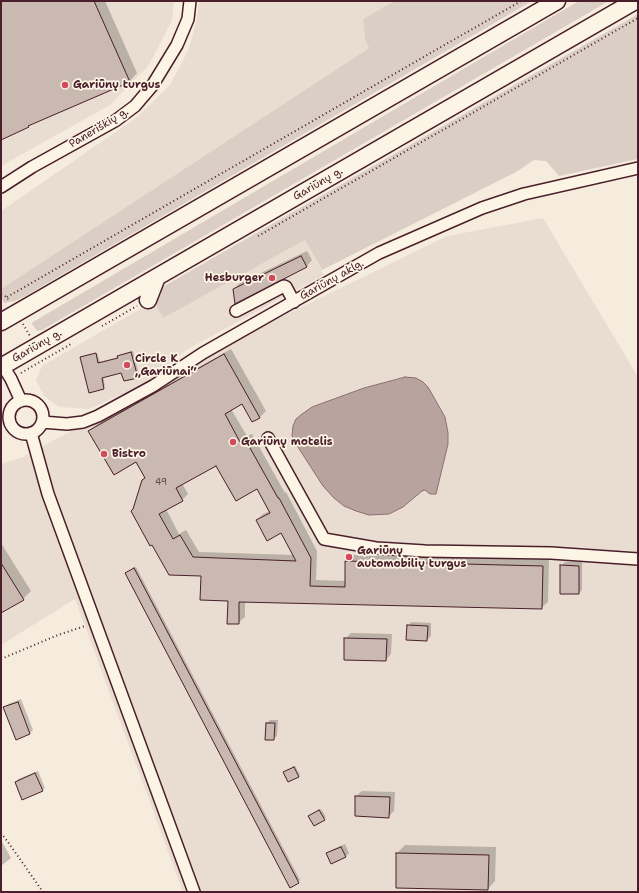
<!DOCTYPE html>
<html>
<head>
<meta charset="utf-8">
<style>
  body { margin:0 }
  #map { position:relative; width:639px; height:893px; overflow:hidden; background:#f5ecde; font-family:"Shantell Sans",sans-serif }
  canvas { display:block }
  .frame { position:absolute; inset:0; border:2px solid #4a1f2b; pointer-events:none }
</style>
</head>
<body>
<div id="map">
<canvas width="639" height="893"></canvas>
<div class="frame"></div>
</div>
<script>
const ctx = document.querySelector('canvas').getContext('2d');
ctx.lineJoin = 'round';
function paint(path, color) { ctx.fillStyle = color; ctx.fill(path, 'evenodd'); }
const shape = rows => new Path2D(rows.map(r => 'M' + r).join(''));
function strokePath(path, color, width, dash) { ctx.strokeStyle = color; ctx.lineWidth = width; ctx.lineCap = dash ? 'butt' : 'round'; ctx.setLineDash(dash || []); ctx.stroke(path); }
function label(font, color, halo, rows, align = 'center') {
  ctx.font = font + ' "Shantell Sans",sans-serif'; ctx.lineWidth = 3.5; ctx.setLineDash([]); ctx.textBaseline = 'middle'; ctx.strokeStyle = halo; ctx.fillStyle = color; for (const [text, x, y, turn = 0] of rows) {
    ctx.save(); ctx.translate(x, y); ctx.rotate((+turn || 0) * Math.PI / 180); ctx.textAlign = isNaN(turn) ? turn : align; if (halo) ctx.strokeText(text, 0, 0); ctx.fillText(text, 0, 0); ctx.restore();
  }
}
const built = shape([
  [1,1,174,1,172,20,149,65,110,105,1,166],
  [199,1,394,1,363,19,365,39,369,48,1,289,1,211,136,118,170,85,189,49,197,19],
  [543,218,638,377,638,892,183,892,75,599,1,645,1,464,23,457,271,322,447,236],
  [398,378,428,387,445,417,448,433,448,444,436,493,425,490,422,491,403,507,323,486,296,444,292,436,296,419,312,407,364,388],
  [305,240,324,275,186,350,149,382,89,409,59,407,44,396,36,380,42,366,154,301,163,317]
]);
const green = shape([
  [394,1,532,1,27,295,15,301,4,303,1,297,1,289,369,48,365,39,363,19],
  [579,1,609,1,42,330,37,331,32,324,33,322],
  [638,14,638,159,559,176,546,161,534,160,516,172,322,270,305,240,163,318,154,301,159,290,166,285]
]);
const water = shape([
  [405,377,416,378,423,382,428,387,445,417,448,433,448,444,436,494,430,494,425,490,422,491,403,507,389,514,369,515,356,511,344,506,334,498,323,486,296,444,292,436,293,426,296,419,302,414,312,407,364,388,405,377]
]);
const shadow = shape([
  [1,1,105,1,137,73,130,81,31,124,28,127,1,139],
  [307,251,312,260,307,266,235,302,234,289,240,283],
  [231,349,266,411,260,417,253,421,242,403,231,409,247,436,252,434,285,493,286,492,317,551,316,580,346,581,346,561,353,555,549,560,548,602,541,608,245,601,245,617,238,623,229,600,202,575,135,508,143,480,146,477,137,461,90,431,96,425],
  [216,464,258,487,270,511,263,514,257,520,282,532,294,555,199,552,186,530,179,534,166,509,182,500,188,494,182,483],
  [133,351,139,375,137,377,122,372,103,376,105,386,90,391,82,358,83,356,97,353,100,362,119,357,120,355],
  [1,543,31,591,23,599,1,612],
  [565,562,582,562,582,590,579,593,561,566],
  [136,567,300,880,290,886,127,572],
  [411,622,431,623,431,636,427,640,408,626],
  [351,633,392,634,391,654,386,660,345,639],
  [21,699,33,730,30,733,16,738,4,708,8,704],
  [270,720,278,720,277,736,273,739,267,723],
  [295,766,300,775,298,776,285,771],
  [38,771,45,788,42,790,16,782,18,779],
  [362,791,395,792,394,811,389,816,356,796],
  [321,809,326,817,314,825,311,815],
  [1,840,11,858,1,866],
  [345,844,349,853,345,857,328,854,331,850],
  [405,845,496,847,495,881,488,889,397,853]
]);
const building = shape([
  [1,1,94,1,130,82,28,126,29,127,1,140,1,1],
  [301,256,307,267,235,304,233,289,301,256],
  [131,352,138,378,124,381,121,373,102,378,104,389,89,393,80,357,96,353,98,363,118,358,117,356,131,352],
  [224,354,260,418,252,422,242,404,225,414,240,442,245,439,278,498,279,498,311,558,310,586,345,587,345,561,543,566,542,609,239,602,239,624,227,624,228,601,200,600,201,576,169,575,152,545,150,546,131,511,133,509,142,480,145,478,136,462,114,475,88,431,224,354],
  [216,466,236,501,257,489,270,513,256,520,267,541,281,533,296,561,193,557,180,535,173,539,159,514,183,501,176,488,216,466],
  [1,563,24,600,1,613,1,563],
  [560,565,579,566,579,594,560,594,560,565],
  [134,568,299,883,290,888,125,573,134,568],
  [407,625,428,626,427,641,406,640,407,625],
  [344,638,387,639,386,661,344,660,344,638],
  [18,702,30,734,16,740,3,707,18,702],
  [266,723,275,723,274,740,265,740,266,723],
  [294,767,299,777,288,782,283,772,294,767],
  [35,773,43,791,22,800,15,782,35,773],
  [355,796,390,797,389,818,355,816,355,796],
  [319,810,325,820,314,826,308,816,319,810],
  [341,847,346,857,331,864,326,853,341,847],
  [396,853,489,855,488,890,396,888,396,853]
]);
const path = shape([
  [258,236,638,18],
  [1,295,7,297,9,302],
  [7,297,521,1],
  [23,324,30,336],
  [102,326,137,306],
  [21,373,71,344],
  [1,659,58,635,85,626],
  [1,833,8,842,43,892]
]);
const minor = shape([
  [1,187,32,167,115,121,135,106,152,86,177,45,188,19,190,1],
  [236,311,284,286,286,287,294,302],
  [3,366,11,379,21,401],
  '9 417a17 17 0 1 1 34 0a17 17 0 1 1-34 0Z',
  [42,422,67,424,83,422,98,416,153,386,203,353,379,253,482,208,524,194,638,168],
  [31,433,48,494,194,892],
  [268,438,324,539,376,548,425,551,551,553,638,559]
]);
const highway = shape([
  [148,300,157,277],
  [1,322,557,1],
  [1,367,635,1]
]);
const markers = [
  [65,85,4,"#d1495b"],
  [272,278,4,"#d1495b"],
  [127,365,4,"#d1495b"],
  [233,442,4,"#d1495b"],
  [104,454,4,"#d1495b"],
  [349,557,4,"#d1495b"]
];
const numberNames = [
  ["49",161,483]
];
const poiNames = [
  ["Gariūnų turgus",73,85],
  ["Hesburger",264,278,"right"],
  ["Circle K",135,359],
  ["„Gariūnai“",135,372],
  ["Gariūnų motelis",241,442],
  ["Bistro",112,454],
  ["Gariūnų",357,551],
  ["automobilių turgus",357,564]
];
const streetNames = [
  ["Paneriškių g.",99,128,-31],
  ["Gariūnų g.",318,184,-30],
  ["Gariūnų aklg.",332,280,-29],
  ["Gariūnų g.",37,346,-30]
];
paint(built, '#e8ddd0');
paint(green, '#dbcec4');
paint(water, '#b8a39e');
strokePath(water, '#8c6e70', 1);
paint(shadow, '#0003');
paint(building, '#cab9b1');
strokePath(building, '#4a1f2b', 1);
strokePath(minor, '#4a1f2b', 14);
strokePath(highway, '#4a1f2b', 19);
strokePath(path, '#4a1f2b', 2, [1, 3]);
strokePath(minor, '#fcf5e5', 11);
strokePath(highway, '#fcf5e5', 16);
for (const [x, y, r, color] of markers) { const dot = new Path2D(); dot.arc(x, y, r, 0, 2 * Math.PI); ctx.fillStyle = color; ctx.fill(dot); strokePath(dot, '#fcf5e5', 1.5); }
label('9px', '#6a464c', null, numberNames);
label('bold 11px', '#4a1f2b', '#fcf5e5', poiNames, 'left');
label('11px', '#4a1f2b', '#fcf5e5', streetNames);
</script>
</body>
</html>
